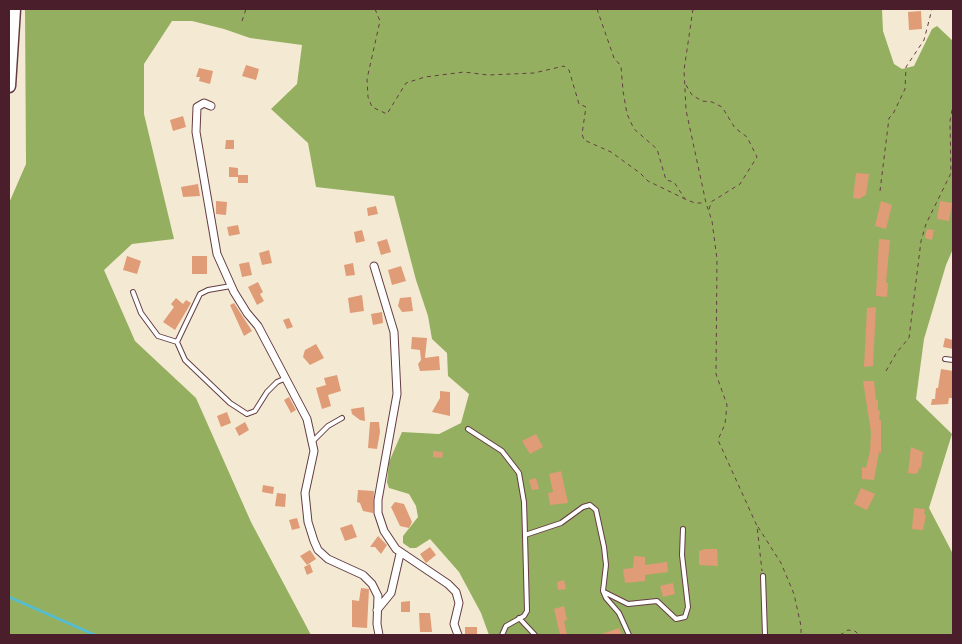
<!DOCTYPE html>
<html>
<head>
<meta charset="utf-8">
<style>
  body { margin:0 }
  #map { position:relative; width:962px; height:644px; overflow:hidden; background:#f4ead3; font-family:"Balsamiq Sans",sans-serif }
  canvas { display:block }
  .frame { position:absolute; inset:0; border:10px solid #4a1f2b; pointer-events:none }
</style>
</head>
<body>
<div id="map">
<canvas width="962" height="644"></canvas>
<div class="frame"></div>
</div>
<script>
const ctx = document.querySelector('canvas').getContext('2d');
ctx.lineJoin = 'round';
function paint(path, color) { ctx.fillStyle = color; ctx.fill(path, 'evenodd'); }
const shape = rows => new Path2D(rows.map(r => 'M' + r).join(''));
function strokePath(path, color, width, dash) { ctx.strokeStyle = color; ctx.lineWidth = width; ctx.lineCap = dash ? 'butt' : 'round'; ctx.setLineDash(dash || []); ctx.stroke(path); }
const forest = shape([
  [25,9,882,9,883,31,894,64,902,69,914,66,932,29,937,26,953,41,953,249,946,265,924,339,916,399,952,434,929,508,953,554,953,635,489,635,481,613,459,572,430,539,416,548,410,548,403,543,403,536,418,517,416,506,409,494,389,488,387,482,389,462,402,432,439,434,461,423,469,394,448,376,447,353,432,339,428,316,416,280,394,196,316,187,308,143,271,109,297,84,302,45,250,38,224,29,192,21,172,21,144,64,144,114,174,239,132,244,104,270,135,341,196,398,251,522,311,635,9,635,9,203,26,164]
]);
const stream = shape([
  [9,597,95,635]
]);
const building = shape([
  [921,11,922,29,909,30,908,12],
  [246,65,259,69,256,80,242,76],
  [199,68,213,71,210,84,199,81,200,77,196,77],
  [183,116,186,127,173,131,170,120],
  [226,140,234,140,234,149,225,149],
  [229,167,238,168,238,177,229,177],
  [856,173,869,174,866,195,859,199,853,198],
  [238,175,248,175,248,183,238,183],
  [198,184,200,196,183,197,181,187],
  [216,201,227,202,226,215,216,214],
  [881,201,892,205,886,229,875,226],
  [940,201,952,203,949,221,937,219],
  [376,206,378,214,368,216,367,208],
  [238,225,240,234,229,236,227,227],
  [927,229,934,230,932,240,925,238],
  [362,230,365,241,356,243,354,232],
  [387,239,391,252,381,255,377,242],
  [879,239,890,240,886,283,888,283,887,297,876,296],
  [269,250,272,263,262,265,259,253],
  [127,256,141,261,137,274,123,270],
  [192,256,207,256,207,274,192,274],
  [249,262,252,275,242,277,239,264],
  [353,263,355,275,346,276,344,265],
  [401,266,406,281,392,285,388,270],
  [258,282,263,292,260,294,264,301,257,305,248,287],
  [362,295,364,311,350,313,348,298],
  [411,297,413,311,402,312,398,306,400,298],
  [176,298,183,304,186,300,191,303,175,330,163,322,174,307,171,304],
  [234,303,252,331,244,336,230,305],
  [876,307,873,366,864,367,867,308],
  [382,312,383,323,373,325,371,314],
  [289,318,293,327,287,329,283,320],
  [412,337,427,338,425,358,439,356,440,370,420,371,418,364,421,360,420,350,411,349],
  [945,338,953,340,953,349,943,347],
  [316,344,324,358,310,365,303,357,304,353,305,350],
  [941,369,953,371,952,398,949,398,948,404,931,405,932,399,935,399,936,388,938,388],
  [337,375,341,391,328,395,331,406,322,409,316,388,326,385,324,378],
  [863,381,874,381,876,400,878,400,878,410,880,411,879,420,881,420,881,453,879,452,874,480,862,479,862,467,866,468,870,451,871,432],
  [440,391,450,392,450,416,432,412,440,398],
  [289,397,296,410,291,413,284,400],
  [364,407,365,421,360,420,352,414,351,409],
  [227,412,231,423,221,427,217,416],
  [245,422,249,430,239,436,235,428],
  [370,422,379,422,380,432,377,449,368,448],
  [536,434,543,447,530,454,522,441],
  [911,447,923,452,921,468,919,468,918,473,914,474,908,473],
  [433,451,443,452,442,458,433,457],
  [561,471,568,503,550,505,548,493,553,492,549,474],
  [536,478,539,489,532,490,529,480],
  [263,485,274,487,273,494,262,492],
  [861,488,875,494,867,510,854,504],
  [358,490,374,491,373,513,363,511,360,503,357,502],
  [277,493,286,494,285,507,275,506],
  [395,502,404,504,412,522,409,528,400,526,391,507],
  [914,508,925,509,924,514,926,515,923,530,912,529],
  [297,518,300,528,292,530,289,520],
  [352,524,357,537,345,541,340,528],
  [378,536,387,545,381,554,375,547,370,547],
  [430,547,436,555,426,563,420,554],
  [705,549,717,549,718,566,699,565,699,551],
  [310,550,316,559,307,565,300,556],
  [634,556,645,557,645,565,667,562,668,572,645,575,645,581,625,583,623,569,633,568],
  [310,564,313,572,307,575,304,567],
  [564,580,566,589,558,590,557,582],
  [673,583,675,594,663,597,660,586],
  [361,588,369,589,367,628,352,627,352,600,359,601],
  [410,601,410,612,401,612,401,602],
  [564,606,567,620,564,621,567,635,560,635,554,609],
  [419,613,430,613,432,632,420,632],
  [465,627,477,627,477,635,465,635],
  [619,628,622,635,602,635,602,634]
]);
const path = shape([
  [375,9,380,21,367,79,368,97,372,107,387,114,406,83,425,77,464,72,488,75,534,73,564,66,569,70,579,104,586,107,582,134,584,140,611,152,640,173,648,181,685,199],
  [597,9,614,58,621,66,623,91,627,114,634,129,657,149,666,180,674,182,685,199,695,203,705,203],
  [693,9,684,70,686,110,706,203,712,221,717,259,716,374,727,405,725,424,718,440,757,526,762,571],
  [242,21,246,9],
  [686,85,692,95,702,101,712,102,722,107,735,128,747,137,757,157,740,184,711,202,709,210],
  [880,191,889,118,893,114,905,89,906,67,924,40,932,9],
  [886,371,897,352,909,338,921,241,926,224,951,173,950,121,953,104],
  [758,527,781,563,794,594,801,626,801,635],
  [840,635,848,630,855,631,859,635]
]);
const lane = shape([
  [133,292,141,313,158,336,177,342,185,360,230,403,247,414,255,411,267,392,277,382,286,378],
  [177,342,200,294,208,290,231,286],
  [945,359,953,360],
  [468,429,502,451,519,473,524,502,525,535],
  [314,440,328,426,342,418],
  [763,576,765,635],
  [604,592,628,604,657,601,676,619,685,617,688,607,682,555,683,529],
  [519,618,535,635],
  [502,635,506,626,524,616,527,611,525,535,561,523,583,507,590,505,596,510,604,547,606,565,603,591,606,598,619,613,629,635]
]);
const street = shape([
  [211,106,204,103,197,107,196,132,217,254,234,292,247,313,258,326,307,419,314,451,305,493,308,522,314,541,318,550,328,559,363,575,372,584,378,596,377,624,379,635],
  [374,266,394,332,397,394,378,500,378,513,384,531,396,549,448,584,456,592,459,603,454,624,458,635],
  [377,610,391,593,400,554]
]);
const highway = shape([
  [9,86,14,9]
]);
paint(forest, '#95af60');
strokePath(stream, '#54bdd1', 2.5);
paint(building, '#e09b77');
strokePath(lane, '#643d44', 6);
strokePath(street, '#643d44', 9);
strokePath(highway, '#643d44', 15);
strokePath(path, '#643d44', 1, [4, 4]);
strokePath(lane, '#fff', 4);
strokePath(street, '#fff', 7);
strokePath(highway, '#fff', 12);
</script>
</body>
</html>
